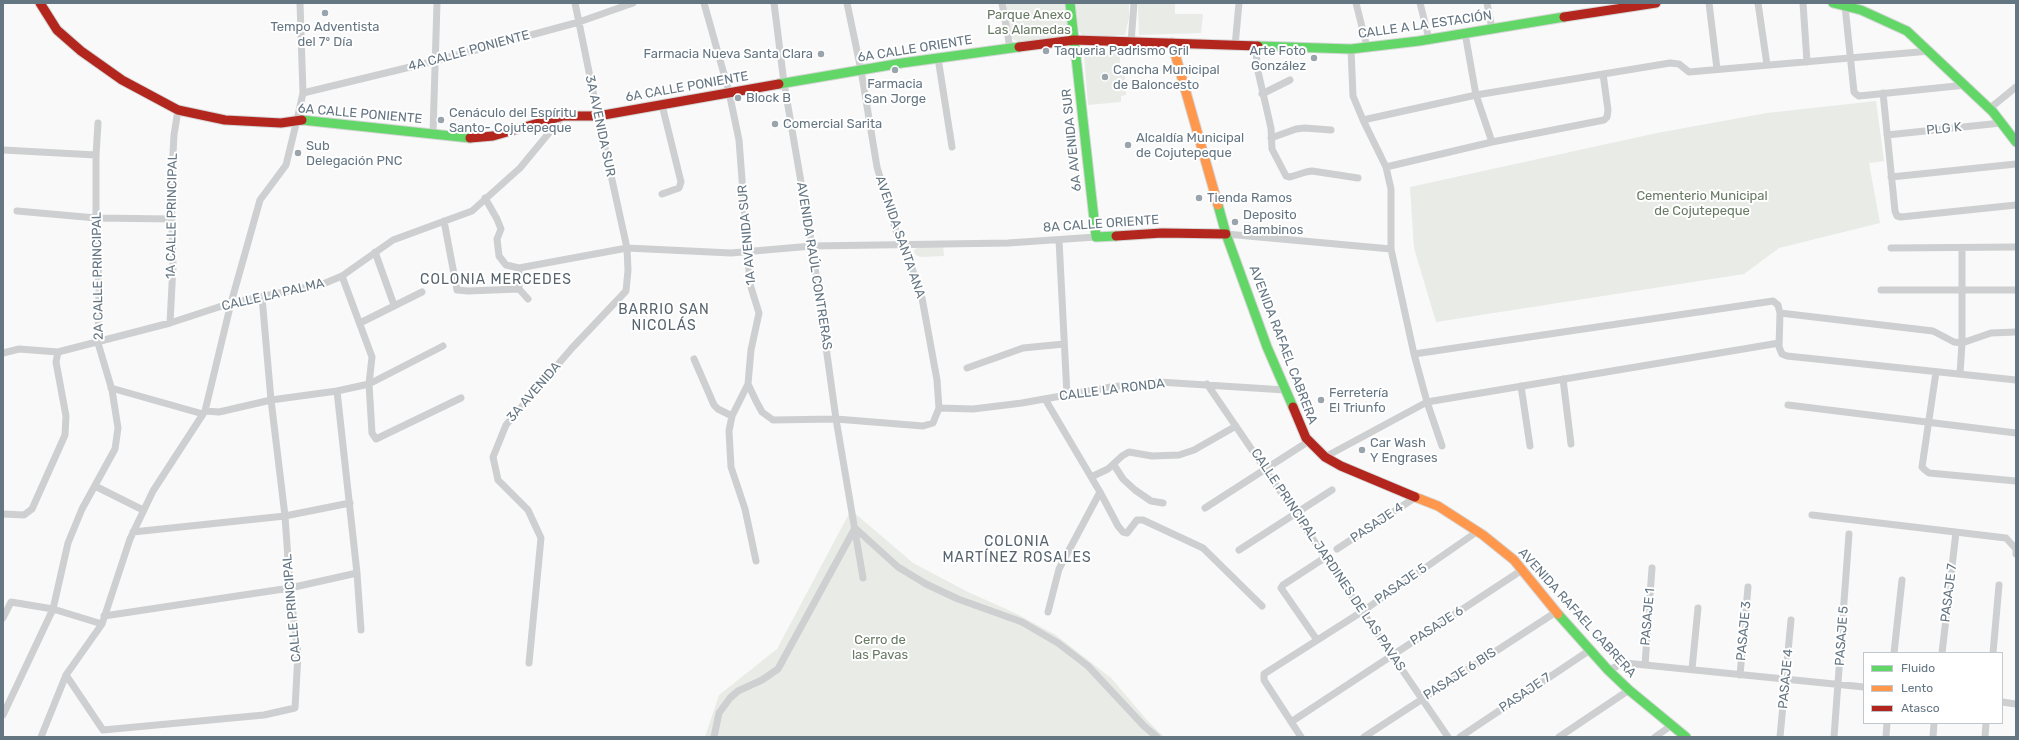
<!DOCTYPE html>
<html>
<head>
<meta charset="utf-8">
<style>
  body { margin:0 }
  #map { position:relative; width:2019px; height:740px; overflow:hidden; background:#f9f9f9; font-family:Rubik,sans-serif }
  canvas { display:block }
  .frame { position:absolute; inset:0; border:4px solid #657683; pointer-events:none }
  .legend { position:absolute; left:1863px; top:652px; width:140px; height:72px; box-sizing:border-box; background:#fff; border:1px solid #c1c8cd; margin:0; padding:5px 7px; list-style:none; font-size:12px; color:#657683 }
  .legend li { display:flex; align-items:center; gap:8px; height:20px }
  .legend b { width:20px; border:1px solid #c1c8cd }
</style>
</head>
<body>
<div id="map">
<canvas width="2019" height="740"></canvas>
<div class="frame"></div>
<ul class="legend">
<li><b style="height:5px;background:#63d668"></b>Fluido</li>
<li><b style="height:5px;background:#ff974d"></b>Lento</li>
<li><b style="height:5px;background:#b3261e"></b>Atasco</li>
</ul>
</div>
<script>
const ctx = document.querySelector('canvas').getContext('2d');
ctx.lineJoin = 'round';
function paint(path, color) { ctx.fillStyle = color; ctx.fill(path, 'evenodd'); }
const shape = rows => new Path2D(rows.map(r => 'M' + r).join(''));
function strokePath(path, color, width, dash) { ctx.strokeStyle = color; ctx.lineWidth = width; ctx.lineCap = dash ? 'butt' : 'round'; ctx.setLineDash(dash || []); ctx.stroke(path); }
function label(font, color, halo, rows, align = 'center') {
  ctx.font = font + ' Rubik,sans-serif'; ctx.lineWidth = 4; ctx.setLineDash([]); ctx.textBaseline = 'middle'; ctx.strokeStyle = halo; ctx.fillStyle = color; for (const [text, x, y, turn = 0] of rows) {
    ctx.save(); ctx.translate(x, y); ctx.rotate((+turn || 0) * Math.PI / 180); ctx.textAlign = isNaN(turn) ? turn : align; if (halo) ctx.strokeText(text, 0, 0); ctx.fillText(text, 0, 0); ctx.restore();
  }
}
const green = shape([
  [1007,3,1066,3,1069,33,1065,36,1021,43,1008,37,1004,12],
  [1075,3,1129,3,1129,18,1125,35,1084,38,1077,28],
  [1138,3,1175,3,1175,14,1203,14,1201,33,1139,35],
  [1120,53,1120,65,1124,65,1126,95,1121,96,1121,102,1088,105,1084,55],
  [1876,101,1884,161,1869,163,1880,223,1779,248,1744,274,1436,322,1414,248,1410,187,1657,133,1767,113],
  [943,246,944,256,921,257,916,255,914,252,915,249,920,247],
  [851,510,913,563,968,592,1015,613,1056,635,1111,678,1147,720,1164,737,705,737,719,695,777,649]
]);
const street = shape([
  [704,3,729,92,739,140,750,284,759,313,751,350,748,384,756,401,762,412,773,420,836,419,923,426,933,423,939,408,937,380,922,298,904,244,897,234,877,167,861,70,847,3],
  [774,3,784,83,812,246,836,419,863,578],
  [1002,3,1010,48],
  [1356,3,1367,47],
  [1420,3,1429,39],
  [1487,3,1492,29],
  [1709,3,1717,69],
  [1758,3,1767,65],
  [1803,3,1807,62],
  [1845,6,1854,92,1856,94,1859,96,1966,85],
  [1131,43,1134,3],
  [1235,46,1239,3],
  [1256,46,1257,67,1271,128,1272,149,1286,176,1290,177,1306,172,1312,171,1358,178],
  [1351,49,1353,96,1363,120,1386,167,1391,189,1391,249,1414,354,1427,402,1442,446],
  [938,58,952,147],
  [303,93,435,61,579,22,633,3],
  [1883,93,1895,211,1897,216,1901,217,2016,205],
  [1262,94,1290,80],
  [1989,109,2016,87],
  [1363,120,1476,95,1670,63,1679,64,1689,72,1930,51],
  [433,133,437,3],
  [1887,135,2001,123],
  [1271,138,1296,129,1305,128,1331,130],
  [1492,142,1604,120,1607,117,1608,110,1603,74],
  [3,150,96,155],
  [1386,167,1492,142,1476,95,1465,33],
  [1891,177,2016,164],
  [662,194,679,188,681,182,662,105],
  [485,198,497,219,501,229,497,239,499,256,506,265,519,268,627,248,731,253,812,246,1008,243,1096,237],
  [17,211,96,218,172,219],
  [444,221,457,290,468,291,519,289,528,299],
  [1226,234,1391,249],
  [1059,240,1067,395],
  [1891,248,2016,247],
  [375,252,394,305],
  [342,276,372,357,369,384,372,433,376,439,461,398],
  [519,289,519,268],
  [1881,290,2016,290],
  [1780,313,1933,331,1954,342,1962,343,1991,333,2016,332],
  [170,323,173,266,171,190,174,135,178,110],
  [360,323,422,292],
  [3,353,19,349,58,352,170,323,231,303,323,284,342,276,393,240,472,211,520,168,563,116],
  [1414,354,1773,301,1778,305,1780,313,1779,347,1782,354,1787,356,2016,380],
  [694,359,714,405,718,409,732,416],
  [967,368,1023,348,1064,344],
  [1936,372,1922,467,1925,470,1929,473,2016,481],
  [1960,374,1962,343,1962,248],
  [1563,379,1571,444],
  [748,384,732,416,729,431,731,467,745,509,756,561],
  [1207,384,1448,737],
  [1521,386,1530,446],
  [111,388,203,414],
  [337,391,357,573,361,630],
  [1045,399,1100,492,1118,526,1123,532,1127,533,1137,520,1143,520,1203,548,1262,606],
  [1788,405,2016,433],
  [939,408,973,409,1022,403,1111,387,1159,382,1285,390],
  [205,411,219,412,271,400,337,391,369,384,443,346],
  [1325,457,1427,402,1779,343],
  [1114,465,1123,479,1135,490,1151,501,1163,503],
  [1091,477,1108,469,1122,456,1129,452,1152,456,1179,455,1194,450,1236,426],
  [95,486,143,510],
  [1205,508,1309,441],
  [3,514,24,515,32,509,65,435,66,416,56,362,58,352],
  [1812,515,2006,538,2016,549,2016,554],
  [133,532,285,516,350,503],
  [1337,549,1416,497],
  [1239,550,1332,490],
  [1048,612,1059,569,1100,492],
  [104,616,290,588,357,573],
  [3,618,11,602,53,609,102,624],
  [1317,640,1281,588,1283,585,1326,557],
  [1894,653,1902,580],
  [1942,653,1956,532],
  [1993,653,1999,585],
  [529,663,541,538,528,510,498,480,493,457,506,425,572,348,626,291,628,270,627,248,598,116,575,3],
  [1645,665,1652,568],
  [1692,669,1698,608],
  [1608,670,1625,663,1864,687],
  [66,675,103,730,264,715,295,708,298,654,290,588,285,516,271,400,262,297],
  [1740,675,1748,587],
  [2002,702,2016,704],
  [3,715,53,609,68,543,82,509,115,449,118,428,112,390,98,343,99,289,96,218,96,155,98,123],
  [1291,722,1522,570],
  [41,737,66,675,102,624,130,539,153,491,205,411,231,303,260,200,286,165,297,120,303,93,300,3],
  [714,737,719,713,730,698,738,691,762,680,778,669,855,528,898,567,926,584,958,599,1022,622,1058,643,1088,666,1144,726,1157,737],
  [1301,737,1264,680,1264,674,1363,611,1478,531],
  [1364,737,1556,612],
  [1460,737,1590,650],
  [1559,737,1629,690],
  [1655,737,1672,725],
  [1780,737,1791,620],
  [1834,737,1849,534],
  [1886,737,1887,723],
  [1933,737,1934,723],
  [1985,737,1986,723]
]);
const fast = shape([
  [1070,3,1096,237,1116,236],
  [1833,3,1861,10,1907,31,1993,112,2016,142],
  [1258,46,1351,49,1419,41,1564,17],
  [779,84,902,63,1019,47],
  [302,120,470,138],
  [1218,205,1226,234,1267,347,1293,407],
  [1558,614,1608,670,1629,690,1686,737]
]);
const slow = shape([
  [1172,43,1218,205],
  [1415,497,1438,506,1483,535,1514,560,1558,614]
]);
const jam = shape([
  [40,3,57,30,81,51,122,80,178,110,225,120,281,123,302,120],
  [1564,17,1656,3],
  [1019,47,1074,40,1258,46],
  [470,138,493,136,563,116,598,116,779,84],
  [1116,236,1162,233,1226,234],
  [1293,407,1306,438,1325,457,1341,466,1415,497]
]);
const markers = [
  [325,13,4,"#99a4ac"],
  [1046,51,4,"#99a4ac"],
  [821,54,4,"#99a4ac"],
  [1314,58,4,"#99a4ac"],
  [895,70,4,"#99a4ac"],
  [1105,77,4,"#99a4ac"],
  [738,98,4,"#99a4ac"],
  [441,120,4,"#99a4ac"],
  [775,124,4,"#99a4ac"],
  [1128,145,4,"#99a4ac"],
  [298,153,4,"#99a4ac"],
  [1199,198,4,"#99a4ac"],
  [1235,222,4,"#99a4ac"],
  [1321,400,4,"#99a4ac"],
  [1362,450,4,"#99a4ac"]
];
const parkNames = [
  ["Parque Anexo",1029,15],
  ["Las Alamedas",1029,30],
  ["Cementerio Municipal",1702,196],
  ["de Cojutepeque",1702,211],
  ["Cerro de",880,640],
  ["las Pavas",880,655]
];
const streetNames = [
  ["CALLE A LA ESTACIÓN",1425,25,-8],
  ["6A CALLE ORIENTE",915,49,-9],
  ["4A CALLE PONIENTE",469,51,-15],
  ["6A CALLE PONIENTE",687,87,-10],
  ["6A CALLE PONIENTE",360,114,5],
  ["3A AVENIDA SUR",600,126,78],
  ["PLG K",1944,129,-6],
  ["6A AVENIDA SUR",1072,140,-96],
  ["1A CALLE PRINCIPAL",172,216,-89],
  ["8A CALLE ORIENTE",1101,224,-4],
  ["1A AVENIDA SUR",747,235,-95],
  ["AVENIDA SANTA ANA",900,237,71],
  ["AVENIDA RAÚL CONTRERAS",814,266,81],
  ["2A CALLE PRINCIPAL",98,276,-91],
  ["CALLE LA PALMA",273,295,-13],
  ["AVENIDA RAFAEL CABRERA",1283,345,69],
  ["CALLE LA RONDA",1112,390,-7],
  ["3A AVENIDA",534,392,-49],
  ["PASAJE 4",1377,523,-34],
  ["CALLE PRINCIPAL JARDINES DE LAS PAVAS",1328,560,56],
  ["PASAJE 5",1401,584,-35],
  ["PASAJE 7",1949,593,-83],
  ["CALLE PRINCIPAL",292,608,-95],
  ["AVENIDA RAFAEL CABRERA",1577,613,48],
  ["PASAJE 1",1648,617,-85],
  ["PASAJE 6",1437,626,-33],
  ["PASAJE 3",1744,631,-85],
  ["PASAJE 5",1842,636,-86],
  ["PASAJE 6 BIS",1460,674,-33],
  ["PASAJE 4",1786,679,-85],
  ["PASAJE 7",1525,693,-34]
];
const poiNames = [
  ["Tempo Adventista",325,27,"center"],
  ["del 7º Día",325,42,"center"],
  ["Taqueria Padrismo Gril",1054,51],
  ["Arte Foto",1306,51,"right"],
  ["González",1306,66,"right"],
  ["Farmacia Nueva Santa Clara",813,54,"right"],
  ["Cancha Municipal",1113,70],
  ["de Baloncesto",1113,85],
  ["Farmacia",895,84,"center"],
  ["San Jorge",895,99,"center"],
  ["Block B",746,98],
  ["Cenáculo del Espíritu",449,113],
  ["Santo- Cojutepeque",449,128],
  ["Comercial Sarita",783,124],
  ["Alcaldía Municipal",1136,138],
  ["de Cojutepeque",1136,153],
  ["Sub",306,146],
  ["Delegación PNC",306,161],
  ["Tienda Ramos",1207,198],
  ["Deposito",1243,215],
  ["Bambinos",1243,230],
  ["Ferretería",1329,393],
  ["El Triunfo",1329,408],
  ["Car Wash",1370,443],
  ["Y Engrases",1370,458]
];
const neighbourhoodNames = [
  ["COLONIA MERCEDES",496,280],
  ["BARRIO SAN",664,310],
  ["NICOLÁS",664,326],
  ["COLONIA",1017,542],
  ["MARTÍNEZ ROSALES",1017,558]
];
paint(green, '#e8ebe6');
strokePath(fast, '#d5d6d7', 11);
strokePath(slow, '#d5d6d7', 11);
strokePath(jam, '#d5d6d7', 11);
strokePath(street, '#cecfd0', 7);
strokePath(fast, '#63d668', 9);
strokePath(slow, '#ff974d', 9);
strokePath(jam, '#b3261e', 9);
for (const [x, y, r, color] of markers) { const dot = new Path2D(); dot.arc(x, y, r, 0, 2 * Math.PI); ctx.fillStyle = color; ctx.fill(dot); strokePath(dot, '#fff', 1.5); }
label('13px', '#687a64', '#fff', parkNames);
label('13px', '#657683', '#fff', streetNames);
label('13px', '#657683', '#fff', poiNames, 'left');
ctx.letterSpacing = '1px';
label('14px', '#57646e', '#fff', neighbourhoodNames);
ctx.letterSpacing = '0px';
</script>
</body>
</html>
